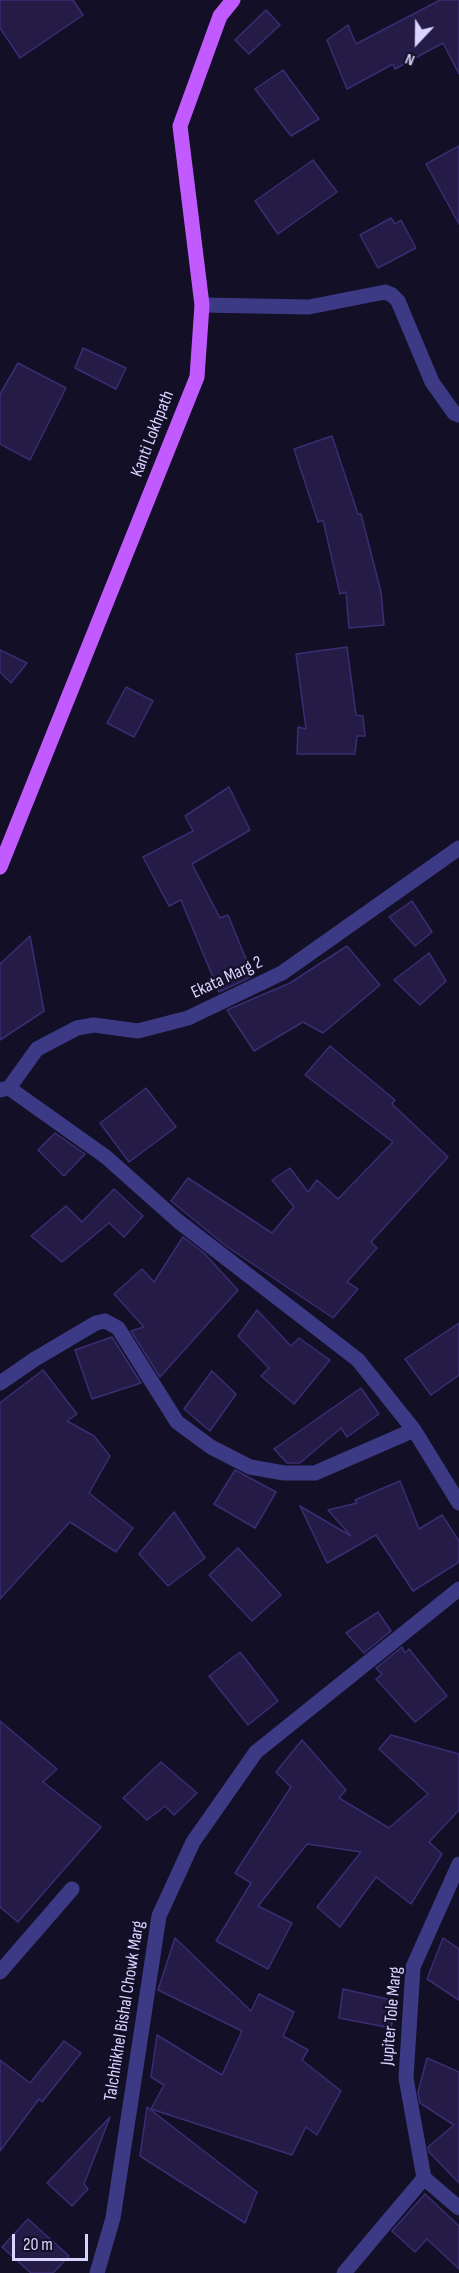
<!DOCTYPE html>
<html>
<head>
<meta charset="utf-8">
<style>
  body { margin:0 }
  #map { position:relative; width:459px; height:2273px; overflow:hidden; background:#130f26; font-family:"Sofia Sans Condensed",sans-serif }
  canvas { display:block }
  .north { position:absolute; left:387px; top:12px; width:60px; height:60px; -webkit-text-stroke:4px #130f26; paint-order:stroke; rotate:202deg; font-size:16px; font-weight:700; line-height:24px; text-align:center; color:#d9d4ff }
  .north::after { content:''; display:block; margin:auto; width:21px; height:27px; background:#d9d4ff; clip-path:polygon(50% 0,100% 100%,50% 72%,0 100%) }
  .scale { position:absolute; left:12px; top:2234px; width:76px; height:27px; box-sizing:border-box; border:3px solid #d9d4ff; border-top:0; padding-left:8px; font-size:18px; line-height:21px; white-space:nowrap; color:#d9d4ff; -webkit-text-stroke:4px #130f26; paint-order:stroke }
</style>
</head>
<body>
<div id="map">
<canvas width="459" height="2273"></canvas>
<div class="north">N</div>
<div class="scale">20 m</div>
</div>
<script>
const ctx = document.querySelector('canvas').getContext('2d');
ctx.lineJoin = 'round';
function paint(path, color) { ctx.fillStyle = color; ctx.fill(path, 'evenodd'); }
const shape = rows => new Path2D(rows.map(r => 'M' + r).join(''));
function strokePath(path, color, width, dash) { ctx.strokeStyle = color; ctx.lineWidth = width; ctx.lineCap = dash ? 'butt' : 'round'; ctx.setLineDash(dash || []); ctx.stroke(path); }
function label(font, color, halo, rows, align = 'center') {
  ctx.font = font + ' "Sofia Sans Condensed",sans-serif'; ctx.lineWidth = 4.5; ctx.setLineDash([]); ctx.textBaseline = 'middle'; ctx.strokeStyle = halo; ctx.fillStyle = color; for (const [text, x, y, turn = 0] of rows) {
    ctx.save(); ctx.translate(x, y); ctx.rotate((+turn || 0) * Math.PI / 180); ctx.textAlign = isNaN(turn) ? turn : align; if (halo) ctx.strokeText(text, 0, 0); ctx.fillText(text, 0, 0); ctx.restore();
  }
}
const building = shape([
  [0,0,73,0,83,15,20,58,0,28,0,0],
  [440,0,459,0,459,74,443,43,395,69,393,64,347,89,327,40,348,25,356,44,440,0],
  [266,10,280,25,249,54,235,40,266,10],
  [283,70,319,119,291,136,255,89,283,70],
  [459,146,459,224,426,164,459,146],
  [313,160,337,192,278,234,255,201,313,160],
  [391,218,395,224,401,220,416,248,378,268,360,235,391,218],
  [83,348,126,368,116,389,75,368,83,348],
  [18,363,66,388,30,460,0,444,0,394,18,363],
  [332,436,358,514,361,514,381,592,384,625,349,628,346,592,340,594,323,520,318,522,294,449,332,436],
  [347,647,356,715,363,716,365,736,357,736,355,754,297,754,298,727,306,729,296,654,347,647],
  [0,650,27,663,11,683,0,672,0,650],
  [126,687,153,701,134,737,107,723,126,687],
  [229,787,250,830,192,864,220,918,228,915,253,976,219,992,181,900,169,906,143,857,193,831,185,816,229,787],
  [412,901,432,932,415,946,389,917,412,901],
  [30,936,44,1011,0,1040,0,964,30,936],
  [347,946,380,985,323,1033,303,1022,254,1051,227,1010,290,983,347,946],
  [429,953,446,981,420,1005,394,980,429,953],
  [330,1046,395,1100,392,1104,448,1157,371,1242,377,1248,347,1282,358,1289,333,1318,226,1246,171,1201,188,1178,272,1233,294,1207,272,1180,290,1168,308,1192,317,1180,338,1199,393,1142,305,1075,330,1046],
  [146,1088,176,1127,129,1162,100,1123,146,1088],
  [55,1133,85,1154,64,1176,38,1150,55,1133],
  [114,1189,143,1216,124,1237,109,1223,62,1262,31,1236,66,1206,82,1222,114,1189],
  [183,1237,204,1253,238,1290,160,1377,131,1331,144,1327,114,1294,142,1269,154,1282,183,1237],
  [257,1310,291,1346,299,1338,330,1360,294,1404,261,1376,269,1368,238,1336,257,1310],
  [459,1323,459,1375,431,1395,405,1359,459,1323],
  [112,1337,141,1383,92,1399,75,1350,112,1337],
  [43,1370,77,1414,67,1421,94,1436,110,1456,89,1493,133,1528,116,1552,70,1522,0,1599,0,1403,43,1370],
  [212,1371,236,1394,210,1431,184,1409,212,1371],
  [361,1388,379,1414,347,1437,341,1428,300,1463,287,1463,274,1449,361,1388],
  [235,1470,276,1492,255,1528,214,1504,235,1470],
  [400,1481,419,1529,442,1515,459,1541,459,1562,413,1591,376,1535,327,1563,300,1506,351,1536,328,1510,357,1503,355,1500,400,1481],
  [174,1512,205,1558,168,1586,139,1554,174,1512],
  [238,1548,281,1595,252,1621,209,1575,238,1548],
  [378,1612,391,1631,364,1653,346,1633,378,1612],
  [402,1647,405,1653,409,1649,447,1696,415,1722,376,1679,382,1674,376,1668,402,1647],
  [240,1652,278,1701,248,1725,209,1676,240,1652],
  [0,1721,57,1769,43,1782,101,1827,18,1922,0,1907,0,1721],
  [391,1735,459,1754,459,1810,429,1842,442,1854,411,1904,376,1877,340,1927,317,1907,361,1852,307,1844,258,1906,292,1923,268,1969,216,1941,251,1883,235,1873,291,1787,276,1772,302,1740,346,1790,339,1798,389,1828,428,1794,379,1749,391,1735],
  [161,1762,197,1793,174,1815,165,1806,147,1820,123,1798,161,1762],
  [175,1938,251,2011,259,1994,294,2012,283,2036,308,2050,302,2060,341,2091,317,2135,306,2127,292,2155,151,2109,164,2085,151,2077,157,2035,222,2075,242,2031,158,1990,175,1938],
  [443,1938,459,1949,459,2000,427,1979,443,1938],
  [343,1989,396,2001,391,2028,339,2018,343,1989],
  [64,2041,81,2053,42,2102,39,2099,0,2151,0,2060,30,2083,64,2041],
  [427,2058,459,2072,459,2183,429,2152,428,2147,454,2125,420,2103,418,2092,427,2058],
  [147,2107,257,2192,245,2223,140,2156,147,2107],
  [110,2117,84,2184,88,2189,72,2206,47,2183,110,2117],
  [425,2194,459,2226,459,2269,427,2239,415,2252,392,2231,425,2194],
  [28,2219,69,2256,53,2273,31,2273,2,2247,28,2219]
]);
const street = shape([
  [202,305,309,307,385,292,392,295,398,301,432,382,454,413,459,415],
  [9,1088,106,1157,178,1221,358,1360,414,1430,459,1503],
  [0,1090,9,1088,37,1049,77,1028,94,1025,138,1031,188,1018,282,973,459,848],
  [0,1383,35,1359,96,1323,105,1321,118,1328,177,1422,211,1447,250,1467,284,1473,315,1473,414,1430],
  [459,1864,413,1967,406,2078,424,2178,459,2208],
  [0,1972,72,1889],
  [97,2273,113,2218,159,1916,193,1842,256,1752,459,1589],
  [344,2273,424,2178]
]);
const primary = shape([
  [0,867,197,377,202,305,180,126,220,16,233,0]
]);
const streetNames = [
  ["Kanti Lokhpath",153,434,-69],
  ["Ekata Marg 2",227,978,-25],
  ["Talchhikhel Bishal Chowk Marg",125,2011,-81],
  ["Jupiter Tole Marg",392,2016,-85]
];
paint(building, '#241b47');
strokePath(building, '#3b2d73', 1.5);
strokePath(street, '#3d3a85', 15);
strokePath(primary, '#c25bff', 15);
label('18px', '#d9d4ff', '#130f26', streetNames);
</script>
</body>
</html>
